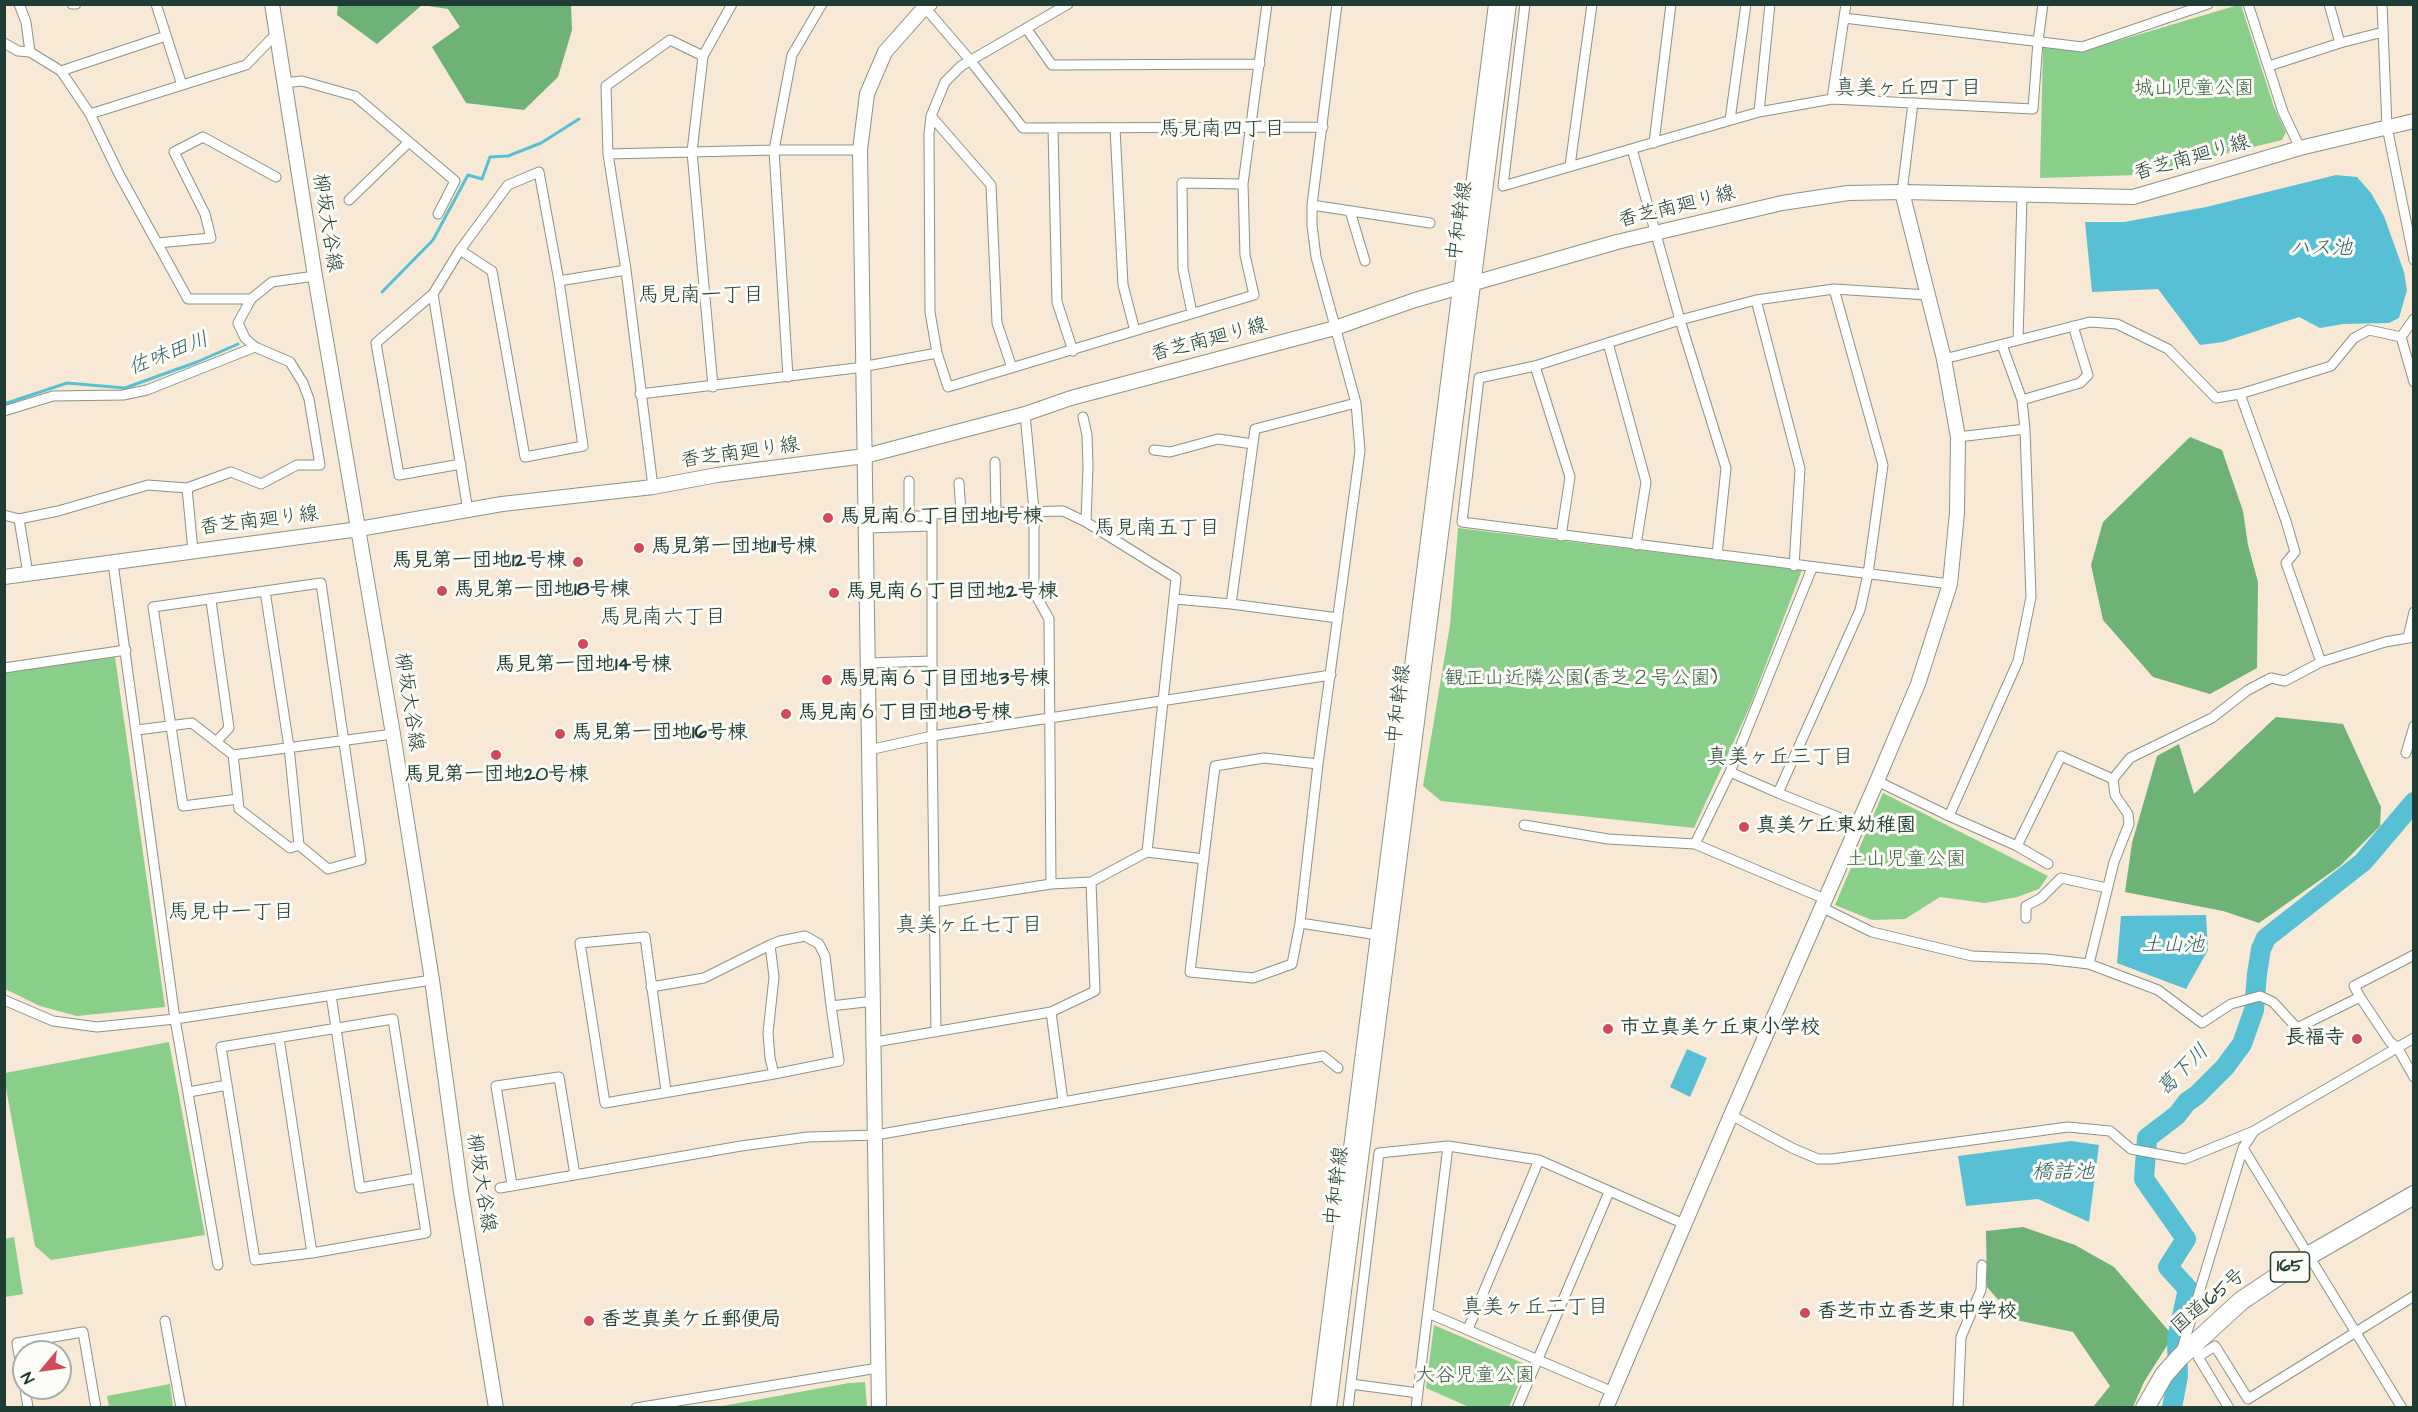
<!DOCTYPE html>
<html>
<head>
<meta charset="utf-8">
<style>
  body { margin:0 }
  #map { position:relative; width:2418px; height:1412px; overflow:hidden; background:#f7e9d5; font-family:"Architects Daughter",sans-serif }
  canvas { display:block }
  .frame { position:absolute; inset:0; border:6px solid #1f3d34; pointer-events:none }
  .north { position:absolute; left:12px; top:1340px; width:60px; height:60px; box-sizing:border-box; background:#fdfcf7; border:2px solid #a4b0a9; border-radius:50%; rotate:241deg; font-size:16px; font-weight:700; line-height:24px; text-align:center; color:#1f3d34 }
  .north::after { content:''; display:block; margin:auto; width:21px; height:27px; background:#d1495b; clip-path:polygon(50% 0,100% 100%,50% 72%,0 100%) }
</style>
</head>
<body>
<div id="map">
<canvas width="2418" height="1412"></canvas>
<div class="frame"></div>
<div class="north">N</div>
</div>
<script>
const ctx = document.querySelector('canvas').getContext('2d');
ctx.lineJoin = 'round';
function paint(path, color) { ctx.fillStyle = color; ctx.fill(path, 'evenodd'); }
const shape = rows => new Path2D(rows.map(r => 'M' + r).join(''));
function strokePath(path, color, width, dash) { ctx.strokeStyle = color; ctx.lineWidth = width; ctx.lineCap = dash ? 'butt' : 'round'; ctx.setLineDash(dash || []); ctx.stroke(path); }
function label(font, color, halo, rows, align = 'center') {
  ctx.font = font + ' "Architects Daughter","Klee One",sans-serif'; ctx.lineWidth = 6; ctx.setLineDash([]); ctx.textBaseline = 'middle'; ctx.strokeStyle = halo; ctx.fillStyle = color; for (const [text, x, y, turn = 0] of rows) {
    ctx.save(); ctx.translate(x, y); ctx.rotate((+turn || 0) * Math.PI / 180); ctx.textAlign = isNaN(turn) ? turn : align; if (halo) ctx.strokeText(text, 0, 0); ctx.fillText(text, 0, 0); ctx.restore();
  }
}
const green = shape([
  [2238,5,2241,5,2274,107,2286,132,2282,140,2136,175,2040,178,2043,47,2080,52],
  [1458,528,1802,570,1750,706,1694,828,1441,801,1423,786,1450,625],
  [115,657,165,1007,77,1016,40,1006,5,989,5,672],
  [1883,793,2048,876,2039,889,2017,897,1985,903,1940,897,1905,919,1872,920,1835,905],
  [169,1042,205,1235,51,1260,35,1246,5,1083,5,1073],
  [14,1237,23,1294,5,1297,5,1239],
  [1434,1325,1527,1365,1509,1407,1469,1407,1426,1388],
  [865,1382,867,1407,717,1407,849,1383],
  [170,1384,173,1407,109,1407,107,1396]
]);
const forest = shape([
  [338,5,571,5,572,30,558,77,524,110,466,103,432,47,460,27,448,9,422,5,377,44,337,15],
  [2190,437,2222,450,2243,511,2248,545,2258,582,2257,668,2210,694,2153,677,2103,620,2091,565,2103,522],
  [2276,717,2343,724,2381,807,2380,826,2340,866,2259,923,2223,911,2125,892,2132,843,2157,756,2179,744,2194,794],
  [2023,1227,2075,1245,2114,1267,2173,1336,2144,1382,2133,1407,2093,1407,2110,1386,2073,1332,2016,1320,1987,1287,1986,1231]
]);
const water = shape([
  [2336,175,2357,177,2371,193,2384,216,2404,272,2407,290,2399,318,2389,323,2343,324,2320,328,2299,317,2223,342,2200,345,2158,289,2092,292,2085,222,2124,222,2206,207],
  [2206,915,2208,950,2186,989,2117,963,2121,916],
  [1687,1049,1707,1058,1690,1097,1670,1087],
  [2071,1141,2099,1145,2089,1222,2038,1199,1966,1206,1958,1156]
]);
const stream = shape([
  [382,292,433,240,468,175,482,179,490,157,508,156,541,143,579,119],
  [4,404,67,383,125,388,197,362,238,344]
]);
const river = shape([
  [2172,1408,2178,1376,2177,1339,2188,1289,2168,1267,2186,1239,2144,1179,2147,1138,2177,1115,2187,1102,2197,1095,2225,1067,2242,1044,2254,1010,2257,974,2261,949,2266,938,2363,862,2414,802]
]);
const street = shape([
  [19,4,26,22,30,52],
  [72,4,76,4],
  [156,4,182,85],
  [922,4,970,60,1023,128,1323,127],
  [1068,4,961,66,945,82,931,116,929,134,930,312,937,353,948,387,1254,295,1245,255,1243,184,1267,4],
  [1525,4,1503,186,1759,112,1770,4],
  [1846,4,1832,99,2033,109,2038,41,2043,4],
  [2248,4,2283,112,2300,148],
  [2329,4,2340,43],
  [2382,4,2387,127,2414,260],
  [1844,18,2082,47,2208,4],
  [1026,28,1052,65,1260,64],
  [4,43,18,51,30,52,61,71,90,114,119,174,188,299,251,299],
  [2269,66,2340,43,2383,32],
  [61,71,166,36],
  [283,83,302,81,355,96,455,181,438,214],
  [1759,112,1832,99],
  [90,114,246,65,276,34],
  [931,116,991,185,997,323,1012,368],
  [1730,120,1746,4],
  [1115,128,1123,285,1135,331],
  [1053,129,1057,302,1073,351],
  [1654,143,1671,4],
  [1632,149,1680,320,1726,468,1717,555],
  [608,154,774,150,860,150],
  [1570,166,1592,4],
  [1902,192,1913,103],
  [349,200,409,142],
  [1312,205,1430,223],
  [1350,211,1365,261],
  [157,243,211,238,205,214,174,152,203,137,276,177],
  [460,250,492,271,525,457,583,446,559,281,539,172,508,185,460,250,433,294,376,343,399,475,461,464],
  [559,281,626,270],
  [433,294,468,511],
  [1928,295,1834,289,1756,300,1680,320,1535,366,1479,378,1462,522,1950,584],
  [1756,300,1800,469,1794,566],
  [1192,313,1183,269,1182,183,1243,184],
  [2401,337,2414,382],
  [2401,337,2414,319],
  [2018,340,2022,196],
  [1608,343,1646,482,1636,545],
  [2002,345,2022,400,2025,429],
  [1944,359,2090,322,2117,324,2168,349,2216,398,2240,394,2331,366,2354,338,2369,330,2401,337],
  [1535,366,1570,477,1561,536],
  [788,377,774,150,792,55,822,4],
  [713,387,692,152,703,56,732,4],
  [640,394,856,368,937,353],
  [2240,394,2286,521,2295,552,2286,563,2321,662,2385,642,2414,637],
  [2022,400,2080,383,2088,375,2073,326],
  [4,411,53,396,123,395,147,390,255,347],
  [1025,414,1034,510,1034,592,1049,619,1051,884],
  [1083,417,1087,435,1088,466,1086,522],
  [1154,450,1170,452,1218,439,1253,444],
  [995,462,996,512],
  [909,481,909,516,931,516],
  [959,483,961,513],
  [653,487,626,270,608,154,606,86,670,40,703,56],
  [187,488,193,551],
  [4,515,19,519,28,574],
  [19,519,58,511,148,485,187,488,231,472,261,484,297,465,320,465,309,399,303,383,290,362,255,347,245,338,238,323,251,299,272,282,315,276],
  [866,528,931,526],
  [113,563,175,1019,218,1265],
  [321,583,361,860,328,869,299,845,290,848,239,809,238,799,183,806,153,607,321,583],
  [265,591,289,747,299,845],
  [1175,599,1231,604],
  [211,601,229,728,216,742],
  [1338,618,1231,604,1255,429,1356,403],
  [2408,637,2414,612],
  [868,663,932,661],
  [4,668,126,650],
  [137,730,192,723,233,755,393,734],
  [869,750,932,736,1331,675],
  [2406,753,2414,726],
  [233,755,238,799],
  [1318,764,1264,758,1215,766,1190,972,1253,978,1292,964,1300,923,1318,764,1360,451,1356,403,1316,257,1312,225,1312,205,1337,4],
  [1730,772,1778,793,1858,825],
  [2113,779,2130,758,2212,718,2248,690,2271,678,2285,681,2321,662],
  [1877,781,1949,816,2018,661,2031,597,2025,429,1958,437],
  [1778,793,1860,610,1868,574,1883,465,1834,289],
  [1949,816,2017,846,2048,864],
  [1524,825,1608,839,1695,844,1825,899],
  [1695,844,1730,772,1812,568],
  [2017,846,2061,756,2113,779,2115,795,2128,814,2129,824,2114,862,2089,964],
  [1147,852,1204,859],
  [935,902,1051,884,1091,882,1147,852,1176,578,1086,522,1063,511,932,514,932,736,936,1032],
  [1821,907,1872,932,1972,956,2046,959,2089,964,2158,990,2202,1023,2231,1004,2260,996,2273,1002,2297,1028,2360,997,2390,1042,2397,1047,2414,1077],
  [2026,918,2026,906,2041,898,2061,878,2107,888],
  [1300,923,1378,935],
  [651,987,704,978,770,945],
  [331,995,360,1188,417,1178],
  [2360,997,2354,986,2414,955],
  [4,1000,53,1021,97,1027,175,1019,432,980],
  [831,1006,825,956,819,944,805,936,780,941,770,945,774,977,768,1033,770,1058,774,1074,839,1061,831,1006,874,1001],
  [1051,1012,1063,1101],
  [393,1019,426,1233,312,1253,255,1260,221,1047,393,1019],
  [279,1038,312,1253],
  [875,1042,1051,1012,1095,991,1091,882],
  [666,1091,645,937,580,943,605,1103,774,1074],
  [189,1092,227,1085],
  [1731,1115,1792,1148,1818,1159,1832,1159,2068,1127,2110,1131,2131,1149,2185,1159,2254,1131],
  [2243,1148,2402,1408],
  [512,1185,496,1086,559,1077,575,1175],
  [500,1188,741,1146,808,1137,876,1135,1323,1056,1338,1068],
  [1428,1313,1613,1392],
  [165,1321,181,1408],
  [1468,1329,1539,1160],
  [2181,1352,2243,1148,2254,1131,2414,1038],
  [24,1384,17,1343,83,1332,96,1408],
  [1351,1384,1418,1393],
  [25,1388,28,1408],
  [636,1408,878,1368],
  [1348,1408,1379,1153,1448,1146,1539,1160,1684,1224],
  [1416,1408,1448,1146],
  [1517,1408,1609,1192],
  [1958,1408,1961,1337,1981,1290,1982,1265],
  [2229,1408,2198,1357,2215,1346,2248,1399,2414,1296]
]);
const secondary = shape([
  [272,4,315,276,393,734,432,980,461,1192,496,1408],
  [4,577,359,529,502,504,653,487,717,475,865,456,1025,414,1071,398,1335,328,1415,300,1617,242,1782,203,1848,193,1902,192,2133,197,2300,148,2414,121],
  [879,1408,860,150,867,94,885,52,924,8,930,4],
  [1318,1408,1496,4],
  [1329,1408,1509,4],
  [1606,1408,1731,1115,1877,781,1918,684,1950,584,1957,513,1958,437,1944,359,1902,192]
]);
const highway = shape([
  [2145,1408,2164,1375,2180,1357,2241,1301,2308,1256,2414,1195]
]);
const markers = [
  [828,518,6,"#d1495b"],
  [639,548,6,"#d1495b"],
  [578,562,6,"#d1495b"],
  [442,591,6,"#d1495b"],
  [834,593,6,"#d1495b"],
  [583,644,6,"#d1495b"],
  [827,680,6,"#d1495b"],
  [786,714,6,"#d1495b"],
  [560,734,6,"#d1495b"],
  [496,755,6,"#d1495b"],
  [1744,827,6,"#d1495b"],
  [1608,1029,6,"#d1495b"],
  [2357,1039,6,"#d1495b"],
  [1805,1313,6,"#d1495b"],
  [589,1321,6,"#d1495b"]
];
const shields = [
  [2290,1267,39]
];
const shieldNames = [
  ["165",2290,1267]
];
const parkNames = [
  ["城山児童公園",2194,90],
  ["観正山近隣公園(香芝２号公園)",1581,680],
  ["土山児童公園",1906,861],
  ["大谷児童公園",1475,1377]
];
const streetNames = [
  ["香芝南廻り線",2192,159,-16],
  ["香芝南廻り線",1677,208,-14],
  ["中和幹線",1461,221,-82],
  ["柳坂大谷線",326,223,81],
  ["香芝南廻り線",1209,341,-15],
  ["香芝南廻り線",740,454,-8],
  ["香芝南廻り線",259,522,-7],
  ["柳坂大谷線",408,702,81],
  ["中和幹線",1400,704,-83],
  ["柳坂大谷線",480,1183,81],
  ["中和幹線",1338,1186,-83],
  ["国道165号",2209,1302,-40]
];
const poiNames = [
  ["馬見南６丁目団地1号棟",840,518],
  ["馬見第一団地11号棟",651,548],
  ["馬見第一団地12号棟",566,562,"right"],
  ["馬見第一団地18号棟",454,591],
  ["馬見南６丁目団地2号棟",846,593],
  ["馬見第一団地14号棟",583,666,"center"],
  ["馬見南６丁目団地3号棟",839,680],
  ["馬見南６丁目団地8号棟",798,714],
  ["馬見第一団地16号棟",572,734],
  ["馬見第一団地20号棟",496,776,"center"],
  ["真美ケ丘東幼稚園",1756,827],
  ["市立真美ケ丘東小学校",1620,1029],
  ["長福寺",2345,1039,"right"],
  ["香芝市立香芝東中学校",1817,1313],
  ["香芝真美ケ丘郵便局",601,1321]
];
const neighbourhoodNames = [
  ["真美ヶ丘四丁目",1908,90],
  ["馬見南四丁目",1222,131],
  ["馬見南一丁目",701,297],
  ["馬見南五丁目",1157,530],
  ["馬見南六丁目",663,619],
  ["真美ヶ丘三丁目",1780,759],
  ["馬見中一丁目",231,914],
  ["真美ヶ丘七丁目",969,927],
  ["真美ヶ丘二丁目",1535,1309]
];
const waterNames = [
  ["ハス池",2321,250],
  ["佐味田川",169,355,-21],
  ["土山池",2173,947],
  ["葛下川",2184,1071,-45],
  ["橋詰池",2063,1174]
];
paint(green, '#8acf89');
paint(forest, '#6fb275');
paint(water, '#58c0d5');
strokePath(stream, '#58c0d5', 3);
strokePath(river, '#58c0d5', 20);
strokePath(street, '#8b9384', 11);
strokePath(secondary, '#8b9384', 16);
strokePath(highway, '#8b9384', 20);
strokePath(street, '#fff', 9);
strokePath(secondary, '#fff', 14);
strokePath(highway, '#fff', 18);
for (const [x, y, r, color] of markers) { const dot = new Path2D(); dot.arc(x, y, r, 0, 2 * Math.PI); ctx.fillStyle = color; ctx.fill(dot); strokePath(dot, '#fdfcf7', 2); }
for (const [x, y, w] of shields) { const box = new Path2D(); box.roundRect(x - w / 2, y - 15, w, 30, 4.5); ctx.fillStyle = '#fdfcf7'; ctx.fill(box); strokePath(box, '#1f3d34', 1.5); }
label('bold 18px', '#1f3d34', null, shieldNames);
label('20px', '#3a6249', '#fdfcf7', parkNames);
label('20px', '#1f3d34', '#fdfcf7', streetNames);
label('bold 20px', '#1f3d34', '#fdfcf7', poiNames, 'left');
label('21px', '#1f3d34', '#fdfcf7', neighbourhoodNames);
label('italic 21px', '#306464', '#fdfcf7', waterNames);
</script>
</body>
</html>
